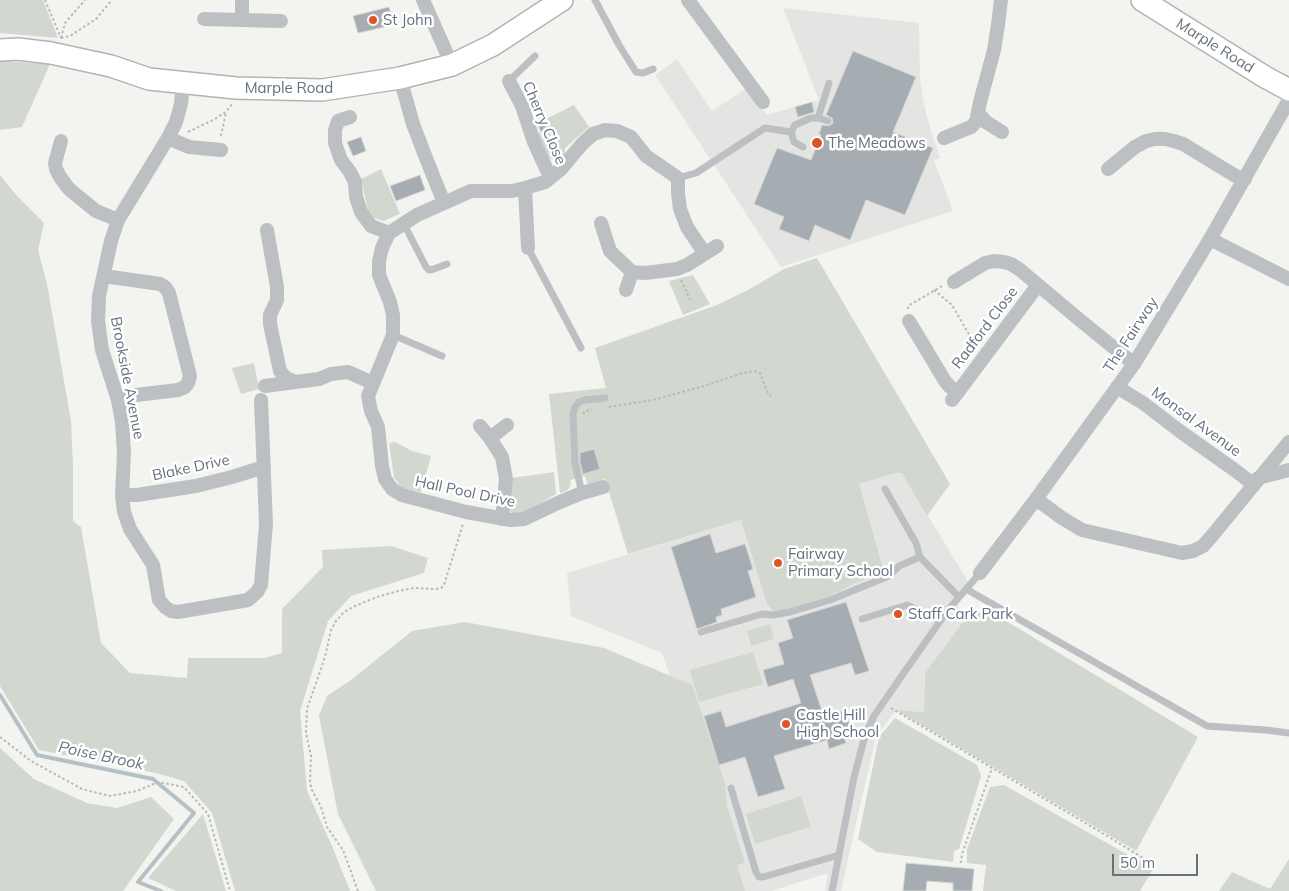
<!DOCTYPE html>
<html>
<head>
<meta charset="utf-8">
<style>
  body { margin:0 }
  #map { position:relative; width:1289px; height:891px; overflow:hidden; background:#f3f3ef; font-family:Mulish,sans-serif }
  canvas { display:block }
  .scale { position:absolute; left:1112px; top:854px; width:86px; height:22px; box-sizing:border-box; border:2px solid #64727f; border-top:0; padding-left:6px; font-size:15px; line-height:18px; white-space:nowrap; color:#64727f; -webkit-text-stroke:4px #fff; paint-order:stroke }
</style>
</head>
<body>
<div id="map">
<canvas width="1289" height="891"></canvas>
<div class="scale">50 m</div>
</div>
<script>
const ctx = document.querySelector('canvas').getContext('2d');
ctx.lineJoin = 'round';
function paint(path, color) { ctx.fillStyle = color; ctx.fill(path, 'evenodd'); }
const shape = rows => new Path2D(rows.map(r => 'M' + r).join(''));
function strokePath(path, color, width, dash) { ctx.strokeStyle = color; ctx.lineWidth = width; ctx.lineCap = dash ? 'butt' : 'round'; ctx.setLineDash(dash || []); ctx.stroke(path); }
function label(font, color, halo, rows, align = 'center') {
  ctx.font = font + ' Mulish,sans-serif'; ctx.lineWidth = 5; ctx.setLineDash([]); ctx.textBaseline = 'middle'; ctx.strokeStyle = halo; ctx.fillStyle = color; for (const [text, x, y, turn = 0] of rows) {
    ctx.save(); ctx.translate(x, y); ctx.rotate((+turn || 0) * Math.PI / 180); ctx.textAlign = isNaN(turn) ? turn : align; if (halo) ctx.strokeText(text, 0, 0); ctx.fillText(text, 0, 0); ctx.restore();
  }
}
const built = shape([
  [783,8,919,23,920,79,923,100,930,128,940,158,934,160,953,211,781,267,655,75,677,59,712,111,747,88,767,115,819,100],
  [896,473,902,473,970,585,954,604,969,614,925,673,924,712,896,710,876,737,854,832,841,891,825,891,828,873,771,891,743,891,662,653,571,616,567,573]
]);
const green = shape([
  [0,0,43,0,58,38,0,33],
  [0,61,50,64,22,127,0,130],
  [574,105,589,127,565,148,565,154,558,160,551,159,547,156,538,134,550,127,546,119],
  [381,169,400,214,383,221,374,218,368,211,361,179],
  [0,175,17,196,44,223,38,250,47,284,71,421,73,465,73,521,81,527,101,643,130,673,187,678,188,658,265,658,282,653,282,609,323,567,322,550,391,546,428,558,424,573,351,596,328,621,300,711,307,791,332,846,350,891,235,891,212,813,184,781,156,773,39,750,0,686],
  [817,258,950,484,927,516,902,473,896,473,859,484,884,572,855,583,828,597,781,612,773,611,767,604,741,520,628,554,605,479,588,484,585,476,570,480,571,484,569,488,566,491,560,493,549,394,606,388,595,348,717,305,748,290,784,269],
  [693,275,710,304,683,315,669,281],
  [254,363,259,389,241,394,232,368],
  [395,442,412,451,431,456,421,492,403,488,398,483,394,477,389,443],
  [554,472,556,494,530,510,520,513,514,514,510,511,509,508,512,478],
  [988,610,1198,737,1136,851,896,710,924,712,925,673,969,614],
  [465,622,604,648,692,685,725,783,727,806,745,863,737,865,745,891,376,891,338,814,319,716,327,696,351,680,412,631],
  [770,624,774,639,751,646,747,631],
  [753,652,763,684,699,702,690,670],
  [895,718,977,765,981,776,959,849,954,851,953,862,877,852,858,839,879,737],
  [0,748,34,779,87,803,117,808,151,797,174,819,123,891,0,891],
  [1004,785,1153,869,1140,891,983,891,986,865,967,863,967,849,990,787],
  [801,796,811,827,755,844,746,814],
  [203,814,226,891,176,891,148,878],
  [1289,859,1289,891,1219,891,1232,872,1270,889]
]);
const stream = shape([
  [0,695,37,755,153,779,194,813,138,882,161,891]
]);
const building = shape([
  [389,7,393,25,358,33,353,16,389,7],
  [853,51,916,77,893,132,933,148,905,215,866,200,850,240,815,225,809,241,779,229,784,217,754,204,777,148,811,160,821,135,819,134,822,125,829,126,833,123,832,118,826,115,853,51],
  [812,102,814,112,798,117,795,107,812,102],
  [546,119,550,127,541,132,537,123,546,119],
  [361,137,366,151,353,156,347,142,361,137],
  [420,175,425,190,396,201,390,186,420,175],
  [594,449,600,469,583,474,580,462,580,453,594,449],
  [710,534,716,553,745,544,753,569,748,571,756,597,721,609,722,615,716,617,717,622,697,629,671,547,710,534],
  [846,602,869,671,855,675,851,663,810,675,824,717,845,710,850,726,842,729,846,743,829,749,827,740,774,756,785,789,758,797,745,757,719,765,704,716,721,711,726,727,801,703,793,679,768,687,763,670,784,664,778,643,793,638,787,620,846,602],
  [906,863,974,869,972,891,953,891,953,883,927,881,926,891,903,891,906,863]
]);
const path = shape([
  [45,0,61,38],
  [61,38,70,36,96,19,112,0],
  [61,38,65,23,85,0],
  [188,132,213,120,226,112,232,104],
  [221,136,226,112],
  [681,280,690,300],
  [934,290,952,305,971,338,977,340,980,342],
  [908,309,908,306,942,286],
  [609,407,653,400,704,386,740,374,754,371,760,373,768,393,771,396],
  [583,414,585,411,592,410],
  [891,708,1104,834,1156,866],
  [0,737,31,761,82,789,110,796,137,791,158,782,184,787,208,814,230,891],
  [961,863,962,854,992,768],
  [358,891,343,850,327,827,321,807,312,790,310,783,311,756,306,733,307,709,325,657,331,630,336,621,344,612,355,606,377,597,398,591,414,588,436,589,441,588,444,585,463,524]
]);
const service = shape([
  [595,0,619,45,636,72,643,73,653,69],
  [509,81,535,56],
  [818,118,829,83],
  [791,132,795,125,811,118,818,118,828,121],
  [678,178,696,173,765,128,791,132,794,142,803,147],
  [404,224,426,267,429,270,434,269,447,264],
  [528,248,581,348],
  [393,335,442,356],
  [885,489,916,543,920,557],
  [582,493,575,463,573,414,575,407,579,402,585,400,605,398],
  [966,589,1207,726,1266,730,1289,733],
  [862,619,907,605,940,621],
  [701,632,762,614,773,615,790,612,830,600,889,576,899,566,920,557,959,597],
  [731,788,756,872,759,877,763,877,839,855],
  [832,891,854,777,865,736,874,716,903,674,948,610,980,573]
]);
const minor = shape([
  [423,0,452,65],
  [688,0,763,102],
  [204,19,242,20,242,0],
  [242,20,281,21],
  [400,78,413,124,426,158,444,203],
  [509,81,522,106,534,142,550,177],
  [183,82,181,104,176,122,168,138,118,220,111,241,99,296,98,321,102,350,118,400,122,422,124,453,122,495,124,512,130,529,153,565,159,600,165,607,171,611,178,612,248,600,257,592,261,585,266,524,261,400],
  [978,113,986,122,1002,132],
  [350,117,338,121,335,130,335,143,341,160,350,172,355,182,356,197,361,212,371,226,389,233],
  [168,138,189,147,221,150],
  [944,138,971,127,976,122,980,102,994,50,998,25,1001,0],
  [61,141,55,163,56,169,60,177,69,189,96,211,118,220],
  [1108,169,1135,147,1146,141,1155,139,1165,139,1174,141,1183,144,1239,178,1245,179],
  [525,188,528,248],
  [601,223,610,251,632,272],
  [267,230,277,287,277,300,270,315,270,324,280,371,286,378,295,382,319,379,331,374,348,372,373,383],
  [1210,239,1289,279],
  [104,276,160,284,165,287,169,293,190,376,188,383,185,387,178,390,136,395,118,400],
  [954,282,985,263,994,261,1004,262,1011,264,1019,269,1081,321,1134,364],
  [626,290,632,272,645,273,677,269,687,265,717,246],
  [909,321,945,381,950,387,958,391],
  [265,386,295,382],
  [1117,387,1143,403,1181,432,1236,471,1249,481,1253,486],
  [952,400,1038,285],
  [480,426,490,438,502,457,506,479,502,519],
  [490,438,507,425],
  [1258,478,1289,470],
  [603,487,582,493,560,502,524,519,511,520,466,512,402,495,392,489,385,479,382,466,378,427,371,411,368,396,393,335,393,315,390,302,379,275,379,261,382,248,389,233,417,215,471,191,512,191,525,188,545,182,561,169,582,144,593,134,605,130,617,131,631,137,646,156,678,178,678,193,680,209,687,227,705,254],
  [122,495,137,495,196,486,232,477,264,467],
  [1036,499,1062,518,1082,530,1182,553,1193,551,1203,546,1211,537,1289,442],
  [980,573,1036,499,1134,364,1210,239,1289,100]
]);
const primary = shape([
  [1142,0,1265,77,1289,90],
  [0,50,18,49,51,53,111,66,149,79,236,88,322,90,400,78,452,65,493,45,562,0]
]);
const markers = [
  [373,20,5,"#d95629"],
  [817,143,6,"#d95629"],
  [778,563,5,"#d95629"],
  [898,614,5,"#d95629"],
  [786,724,5,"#d95629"]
];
const poiNames = [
  ["St John",383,20],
  ["The Meadows",828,143],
  ["Fairway",788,554],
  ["Primary School",788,571],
  ["Staff Cark Park",908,614],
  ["Castle Hill",796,715],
  ["High School",796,732]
];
const streetNames = [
  ["Marple Road",1215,46,32],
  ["Marple Road",289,88],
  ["Cherry Close",544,123,67],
  ["Radford Close",985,328,-53],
  ["The Fairway",1131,335,-57],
  ["Brookside Avenue",127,378,79],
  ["Monsal Avenue",1196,422,36],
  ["Blake Drive",191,468,-12],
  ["Hall Pool Drive",465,492,12]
];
const waterNames = [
  ["Poise Brook",101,756,12]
];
paint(built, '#e4e5e3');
paint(green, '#d2d8cf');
strokePath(stream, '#b6c1c6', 4);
paint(building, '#a6adb2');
strokePath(building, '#d4d4d2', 1);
strokePath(primary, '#b0b4b7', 24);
strokePath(path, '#b6b9bb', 2, [2.5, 2.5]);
strokePath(service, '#bcc0c3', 7);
strokePath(minor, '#bcc0c3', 14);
strokePath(primary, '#fff', 21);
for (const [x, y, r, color] of markers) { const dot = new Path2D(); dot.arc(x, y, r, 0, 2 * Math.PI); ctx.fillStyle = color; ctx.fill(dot); strokePath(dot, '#fff', 2); }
label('15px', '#64727f', '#fff', poiNames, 'left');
label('15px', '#64727f', '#fff', streetNames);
label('italic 16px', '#647a84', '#fff', waterNames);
</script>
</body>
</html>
